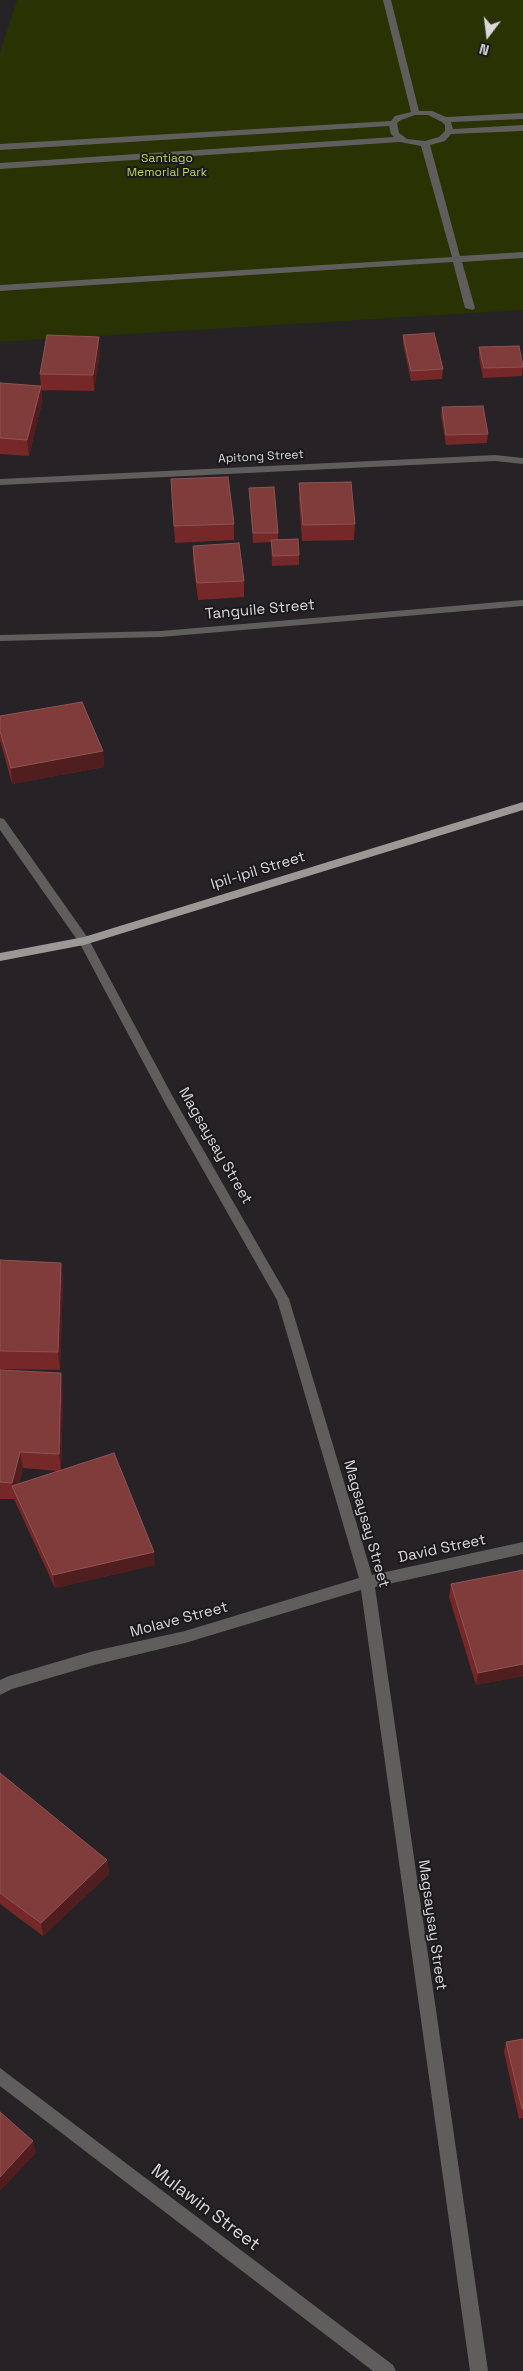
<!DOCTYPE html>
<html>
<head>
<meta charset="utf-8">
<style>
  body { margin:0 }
  #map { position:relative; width:523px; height:2371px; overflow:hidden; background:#262225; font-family:"Space Grotesk",sans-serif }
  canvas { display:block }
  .north { position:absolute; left:463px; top:10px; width:50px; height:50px; -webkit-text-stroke:4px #1c191c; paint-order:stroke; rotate:195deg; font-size:14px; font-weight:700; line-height:20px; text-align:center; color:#dad8da }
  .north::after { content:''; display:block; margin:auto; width:18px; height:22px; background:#dad8da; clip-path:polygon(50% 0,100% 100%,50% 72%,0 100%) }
</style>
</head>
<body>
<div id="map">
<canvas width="523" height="2371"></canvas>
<div class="north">N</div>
</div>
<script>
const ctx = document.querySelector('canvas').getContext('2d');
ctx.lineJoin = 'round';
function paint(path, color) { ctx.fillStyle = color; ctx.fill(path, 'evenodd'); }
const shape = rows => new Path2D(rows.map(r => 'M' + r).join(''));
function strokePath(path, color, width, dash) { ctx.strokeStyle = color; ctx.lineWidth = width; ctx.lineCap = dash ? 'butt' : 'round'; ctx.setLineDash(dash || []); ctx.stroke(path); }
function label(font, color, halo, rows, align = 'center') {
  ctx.font = font + ' "Space Grotesk",sans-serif'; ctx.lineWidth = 4; ctx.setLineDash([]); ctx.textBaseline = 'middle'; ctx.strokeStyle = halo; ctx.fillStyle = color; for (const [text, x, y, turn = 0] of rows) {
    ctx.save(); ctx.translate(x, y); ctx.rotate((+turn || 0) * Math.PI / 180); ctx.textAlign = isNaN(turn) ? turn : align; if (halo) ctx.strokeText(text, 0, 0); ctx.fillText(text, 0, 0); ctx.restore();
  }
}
const green = shape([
  [17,0,523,0,523,310,0,342,0,52]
]);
const minor = shape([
  [383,0,391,0,419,111,432,111,446,117,523,113,523,119,451,122,453,129,523,125,523,131,451,134,445,141,430,145,460,256,523,252,523,258,462,262,475,308,473,310,465,308,453,262,0,291,0,285,452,257,421,146,400,142,0,169,0,163,394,137,391,134,389,126,0,150,0,144,391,121,395,116,411,112,383,0],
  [415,115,428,115,442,122,445,125,445,131,439,137,425,141,407,139,399,133,397,123,401,120,415,115],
  [495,455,523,458,523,464,495,461,0,485,0,479,495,455],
  [523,600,523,606,161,637,0,641,0,635,161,631,523,600],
  [0,818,4,819,88,938,173,1097,289,1299,372,1575,523,1542,523,1554,375,1587,488,2371,470,2371,361,1590,185,1643,94,1665,12,1689,0,1695,0,1680,9,1676,94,1651,185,1631,359,1578,277,1300,165,1103,80,944,0,830,0,818],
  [0,2068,393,2365,396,2371,373,2371,0,2086,0,2068]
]);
const major = shape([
  [523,802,523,810,84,945,0,961,0,953,84,937,523,802]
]);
const wall = shape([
  [403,335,443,369,442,379,411,381,403,344],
  [479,347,523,365,522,376,483,378,479,357],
  [100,353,94,391,41,390,40,374],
  [0,383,41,386,42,402,29,456,0,454],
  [442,407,488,434,487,443,446,445,441,416],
  [171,479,234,524,234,540,175,543],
  [299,483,355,524,354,540,302,541,299,500],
  [249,488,278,533,278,540,299,555,299,565,272,566,271,542,253,543],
  [193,546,244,581,244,597,198,600,193,562],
  [0,716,103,751,104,767,12,784,0,740],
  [0,1260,61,1263,63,1281,60,1370,0,1369],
  [0,1370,63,1391,61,1470,155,1565,55,1588,14,1499,0,1499],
  [23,1468,58,1471,19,1484],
  [523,1570,523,1676,476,1685,449,1597,451,1584],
  [0,1773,107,1860,109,1874,43,1936,0,1904],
  [523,2039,523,2118,519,2119,504,2052,506,2042]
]);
const shadedWall = shape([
  [99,337,100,353,94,391,93,375],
  [41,386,42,402,29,456,27,440],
  [103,751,104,767,12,784,11,768],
  [61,1263,63,1281,60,1370,58,1352],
  [61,1373,63,1391,61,1471,59,1454],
  [20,1452,23,1468,16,1494,12,1483],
  [154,1552,155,1565,55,1588,53,1575],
  [523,1664,523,1676,476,1685,478,1673],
  [107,1860,109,1874,43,1936,41,1923],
  [33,2141,36,2153,0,2191,0,2177]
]);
const building = shape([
  [434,333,443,369,411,371,403,335,434,333],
  [47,335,99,337,93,375,40,374,47,335],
  [519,346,523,367,484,368,479,347,519,346],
  [0,383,41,386,27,440,0,438,0,383],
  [483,406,488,434,446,435,442,407,483,406],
  [228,477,234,524,174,526,171,479,228,477],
  [351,482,355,524,303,525,299,483,351,482],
  [274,487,278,533,253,533,249,488,274,487],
  [298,539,299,555,273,556,271,540,298,539],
  [239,543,244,581,197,583,193,546,239,543],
  [82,702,103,751,11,768,0,731,0,716,82,702],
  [0,1260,61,1263,58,1352,0,1351,0,1260],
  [0,1370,61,1373,59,1454,20,1452,12,1483,0,1482,0,1370],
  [114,1453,154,1552,53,1575,12,1486,114,1453],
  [523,1570,523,1664,478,1673,451,1584,523,1570],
  [0,1773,107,1860,41,1923,0,1893,0,1773],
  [523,2039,523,2109,522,2109,506,2042,523,2039],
  [0,2112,33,2141,0,2177,0,2112]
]);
const farParknames = [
  ["Santiago",167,159],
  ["Memorial Park",167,173]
];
const farStreetnames = [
  ["Apitong Street",261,457,-3]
];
const streetNames = [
  ["Tanguile Street",260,610,-5],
  ["Ipil-ipil Street",258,871,-17],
  ["Magsaysay Street",215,1146,60],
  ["Magsaysay Street",366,1524,74],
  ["David Street",442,1549,-12],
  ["Molave Street",179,1620,-15],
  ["Magsaysay Street",432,1925,82]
];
const nearStreetnames = [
  ["Mulawin Street",205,2208,37]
];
paint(green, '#283202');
paint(minor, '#605e5c');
paint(major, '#9c9895');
paint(wall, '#762828');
paint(shadedWall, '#511e1f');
paint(building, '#803b3b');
strokePath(building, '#8e5454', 1);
label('12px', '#b9d562', '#1c191c', farParknames);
label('12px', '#dad8da', '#1c191c', farStreetnames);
label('15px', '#dad8da', '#1c191c', streetNames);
label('18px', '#dad8da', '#1c191c', nearStreetnames);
</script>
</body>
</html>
